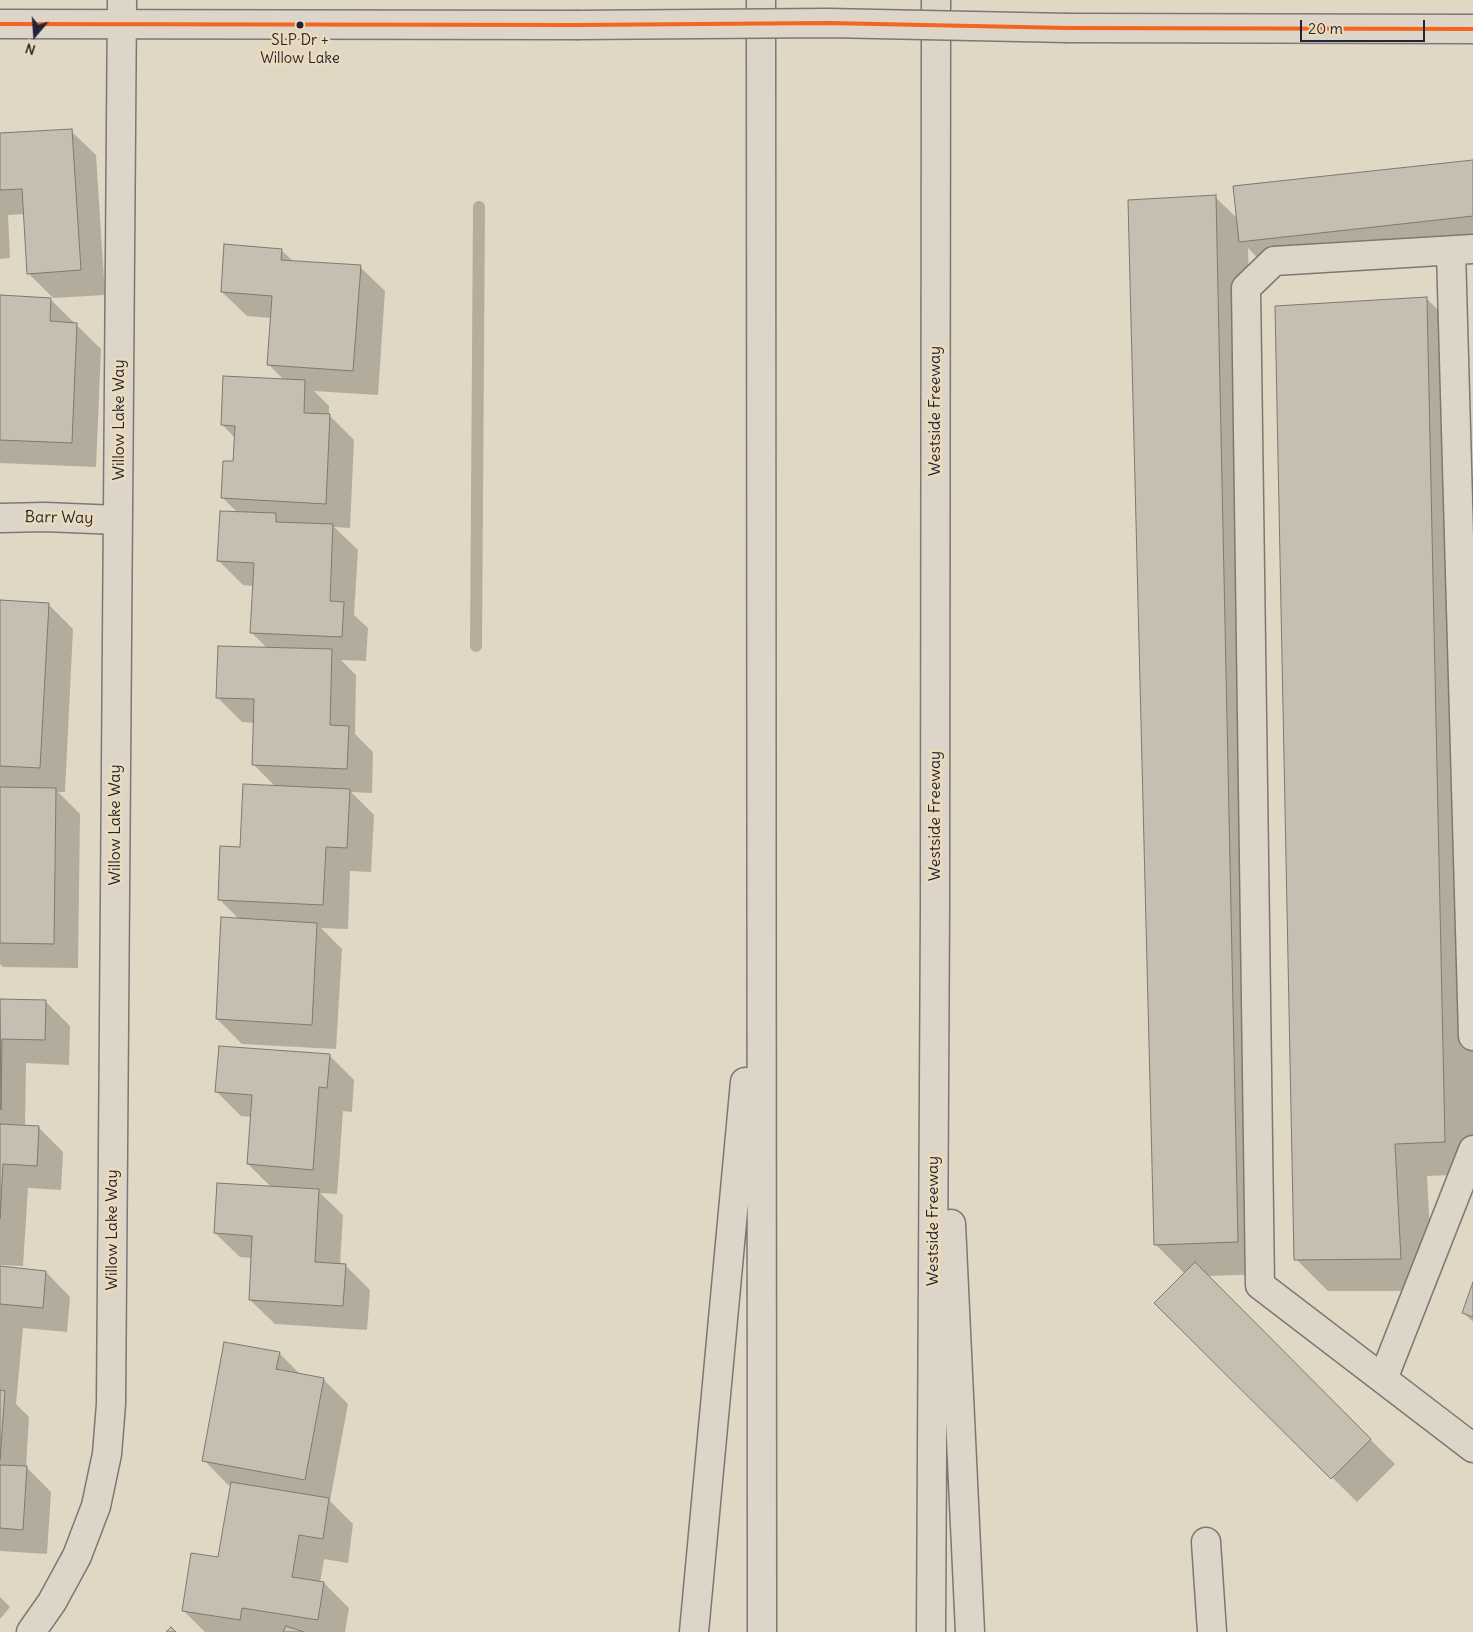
<!DOCTYPE html>
<html>
<head>
<meta charset="utf-8">
<style>
  body { margin:0 }
  #map { position:relative; width:1473px; height:1632px; overflow:hidden; background:#e0d7c4; font-family:Delius,sans-serif }
  canvas { display:block }
  .north { position:absolute; left:10px; top:10px; width:50px; height:50px; -webkit-text-stroke:4px #ecdbb8; paint-order:stroke; rotate:198deg; font-size:14px; font-weight:700; line-height:20px; text-align:center; color:#22223b }
  .north::after { content:''; display:block; margin:auto; width:18px; height:22px; background:#22223b; clip-path:polygon(50% 0,100% 100%,50% 72%,0 100%) }
  .scale { position:absolute; left:1300px; top:20px; width:125px; height:22px; box-sizing:border-box; border:2px solid #22223b; border-top:0; padding-left:6px; font-size:15px; line-height:18px; white-space:nowrap; color:#22223b; -webkit-text-stroke:4px #ecdbb8; paint-order:stroke }
</style>
</head>
<body>
<div id="map">
<canvas width="1473" height="1632"></canvas>
<div class="north">N</div>
<div class="scale">20 m</div>
</div>
<script>
const ctx = document.querySelector('canvas').getContext('2d');
ctx.lineJoin = 'round';
function paint(path, color) { ctx.fillStyle = color; ctx.fill(path, 'evenodd'); }
const shape = rows => new Path2D(rows.map(r => 'M' + r).join(''));
function strokePath(path, color, width, dash) { ctx.strokeStyle = color; ctx.lineWidth = width; ctx.lineCap = dash ? 'butt' : 'round'; ctx.setLineDash(dash || []); ctx.stroke(path); }
function label(font, color, halo, rows, align = 'center') {
  ctx.font = font + ' Delius,sans-serif'; ctx.lineWidth = 5; ctx.setLineDash([]); ctx.textBaseline = 'middle'; ctx.strokeStyle = halo; ctx.fillStyle = color; for (const [text, x, y, turn = 0] of rows) {
    ctx.save(); ctx.translate(x, y); ctx.rotate((+turn || 0) * Math.PI / 180); ctx.textAlign = isNaN(turn) ? turn : align; if (halo) ctx.strokeText(text, 0, 0); ctx.fillText(text, 0, 0); ctx.restore();
  }
}
const shadow = shape([
  [71,131,96,155,105,295,53,298,28,273,25,214,8,215,10,258,0,259,0,135],
  [1473,161,1473,251,1272,273,1248,248,1270,1274,1206,1276,1395,1464,1357,1502,1156,1303,1185,1274,1155,1244,1215,197,1238,219],
  [281,250,294,262,360,267,385,291,378,395,314,391,329,406,329,415,354,440,350,528,334,527,358,550,354,615,368,628,366,661,341,660,356,675,355,734,373,752,372,793,351,792,374,815,371,872,350,871,348,929,321,928,342,949,336,1049,242,1044,217,1019,239,919,219,899,242,849,276,787,253,764,255,723,242,722,217,697,268,649,252,633,254,586,243,585,218,560,238,513,223,498,234,462,235,438,222,424,284,380,268,364,271,318,247,316,222,292],
  [0,297,50,299,101,349,96,467,0,463],
  [1426,298,1458,330,1473,1018,1473,1174,1427,1176,1433,1291,1328,1291,1296,1259],
  [0,601,48,604,73,629,65,792,58,792,80,814,78,968,3,967,0,964],
  [0,1000,45,1001,70,1026,69,1065,26,1063,25,1126,38,1127,63,1152,61,1190,28,1188,23,1266,0,1265],
  [330,1056,354,1080,352,1112,343,1111,337,1194,320,1193,343,1215,340,1265,345,1265,370,1290,367,1330,275,1324,250,1300,252,1258,240,1257,215,1233,272,1188,248,1164,252,1117,241,1116,217,1092],
  [0,1268,46,1272,70,1297,67,1332,23,1328,16,1404,29,1417,26,1467,51,1492,47,1554,0,1551],
  [1473,1285,1473,1322,1463,1312],
  [279,1353,301,1375,323,1379,348,1404,330,1501,353,1524,348,1563,324,1559,320,1583,324,1583,349,1608,345,1632,205,1632,183,1610,220,1559,232,1486,228,1485,204,1460],
  [0,1597,10,1607,0,1619]
]);
const stream = shape([
  [476,646,479,207]
]);
const building = shape([
  [72,129,81,270,27,274,22,189,0,190,0,133,72,129],
  [1473,160,1473,216,1239,242,1233,186,1473,160],
  [1216,195,1238,1242,1154,1245,1128,200,1216,195],
  [224,244,282,249,281,260,361,265,353,371,267,365,272,296,221,292,224,244],
  [0,295,51,298,50,321,77,323,72,443,0,440,0,295],
  [1427,297,1445,1142,1395,1144,1401,1259,1294,1260,1275,306,1427,297],
  [223,376,305,380,304,413,330,414,326,504,221,498,223,461,233,461,235,426,221,425,223,376],
  [220,511,276,513,276,522,333,524,330,601,344,602,342,637,250,633,254,563,217,561,220,511],
  [0,600,49,603,40,768,0,766,0,600],
  [218,646,332,649,330,725,349,726,347,769,252,765,254,699,216,698,218,646],
  [243,784,350,789,347,848,326,847,323,905,218,900,220,846,240,847,243,784],
  [0,787,56,788,54,944,0,943,0,787],
  [221,917,317,923,312,1025,216,1019,221,917],
  [0,999,46,1000,45,1040,2,1039,1,1110,0,999],
  [219,1046,330,1054,327,1088,319,1087,313,1170,247,1164,252,1095,215,1092,219,1046],
  [0,1124,39,1126,37,1166,3,1164,0,1219,0,1124],
  [217,1183,319,1189,315,1262,346,1264,343,1306,249,1300,252,1236,214,1233,217,1183],
  [1195,1262,1371,1439,1331,1479,1154,1303,1195,1262],
  [0,1266,46,1271,43,1308,0,1304,0,1266],
  [1473,1282,1473,1317,1462,1313,1473,1282],
  [224,1342,280,1352,276,1369,324,1378,305,1480,202,1461,224,1342],
  [0,1390,5,1391,0,1460,0,1390],
  [0,1465,27,1466,23,1530,0,1528,0,1465],
  [231,1482,329,1498,323,1539,299,1535,292,1577,324,1582,318,1620,242,1608,240,1620,182,1611,191,1553,218,1557,231,1482],
  [286,1626,304,1632,283,1632,286,1626],
  [171,1627,176,1632,166,1632,171,1627]
]);
const minor = shape([
  [0,24,576,25],
  [1068,28,1473,29],
  [1473,249,1274,261,1246,288,1260,1285,1473,1448],
  [1451,251,1473,1036],
  [0,518,45,517,118,520],
  [1383,1379,1473,1150],
  [1206,1542,1212,1632],
  [31,1632,52,1602,77,1556,96,1506,107,1454,111,1404,122,0]
]);
const highway = shape([
  [761,0,762,1632],
  [951,1224,970,1632],
  [694,1632,745,1082],
  [931,1632,935,907,936,0]
]);
const minorBridge = shape([
  [576,25,828,23,1068,28]
]);
const bus1 = shape([
  [0,24,576,25,828,23,1068,28,1473,29]
]);
const markers = [
  [300,25,4.5,"#22223b"]
];
const busNames = [
  ["SLP Dr +",300,41],
  ["Willow Lake",300,59]
];
const streetNames = [
  ["Westside Freeway",935,411,-90],
  ["Willow Lake Way",119,420,-90],
  ["Barr Way",59,518,1],
  ["Westside Freeway",935,816,-90],
  ["Willow Lake Way",115,825,-90],
  ["Westside Freeway",933,1221,-90],
  ["Willow Lake Way",112,1230,-90]
];
paint(shadow, '#0003');
strokePath(stream, '#b6ac9c', 12);
paint(building, '#c5bfb2');
strokePath(building, '#7c7874', 1);
strokePath(minor, '#7c7874', 31);
strokePath(highway, '#7c7874', 31);
strokePath(minor, '#dcd5c8', 28);
strokePath(highway, '#dcd5c8', 28);
strokePath(minorBridge, '#7c7874', 31, []);
strokePath(minorBridge, '#dcd5c8', 28);
strokePath(bus1, '#f26522', 4);
for (const [x, y, r, color] of markers) { const dot = new Path2D(); dot.arc(x, y, r, 0, 2 * Math.PI); ctx.fillStyle = color; ctx.fill(dot); strokePath(dot, '#ecdbb8', 2); }
label('15px', '#22223b', '#ecdbb8', busNames);
label('16px', '#22223b', '#ecdbb8', streetNames);
</script>
</body>
</html>
